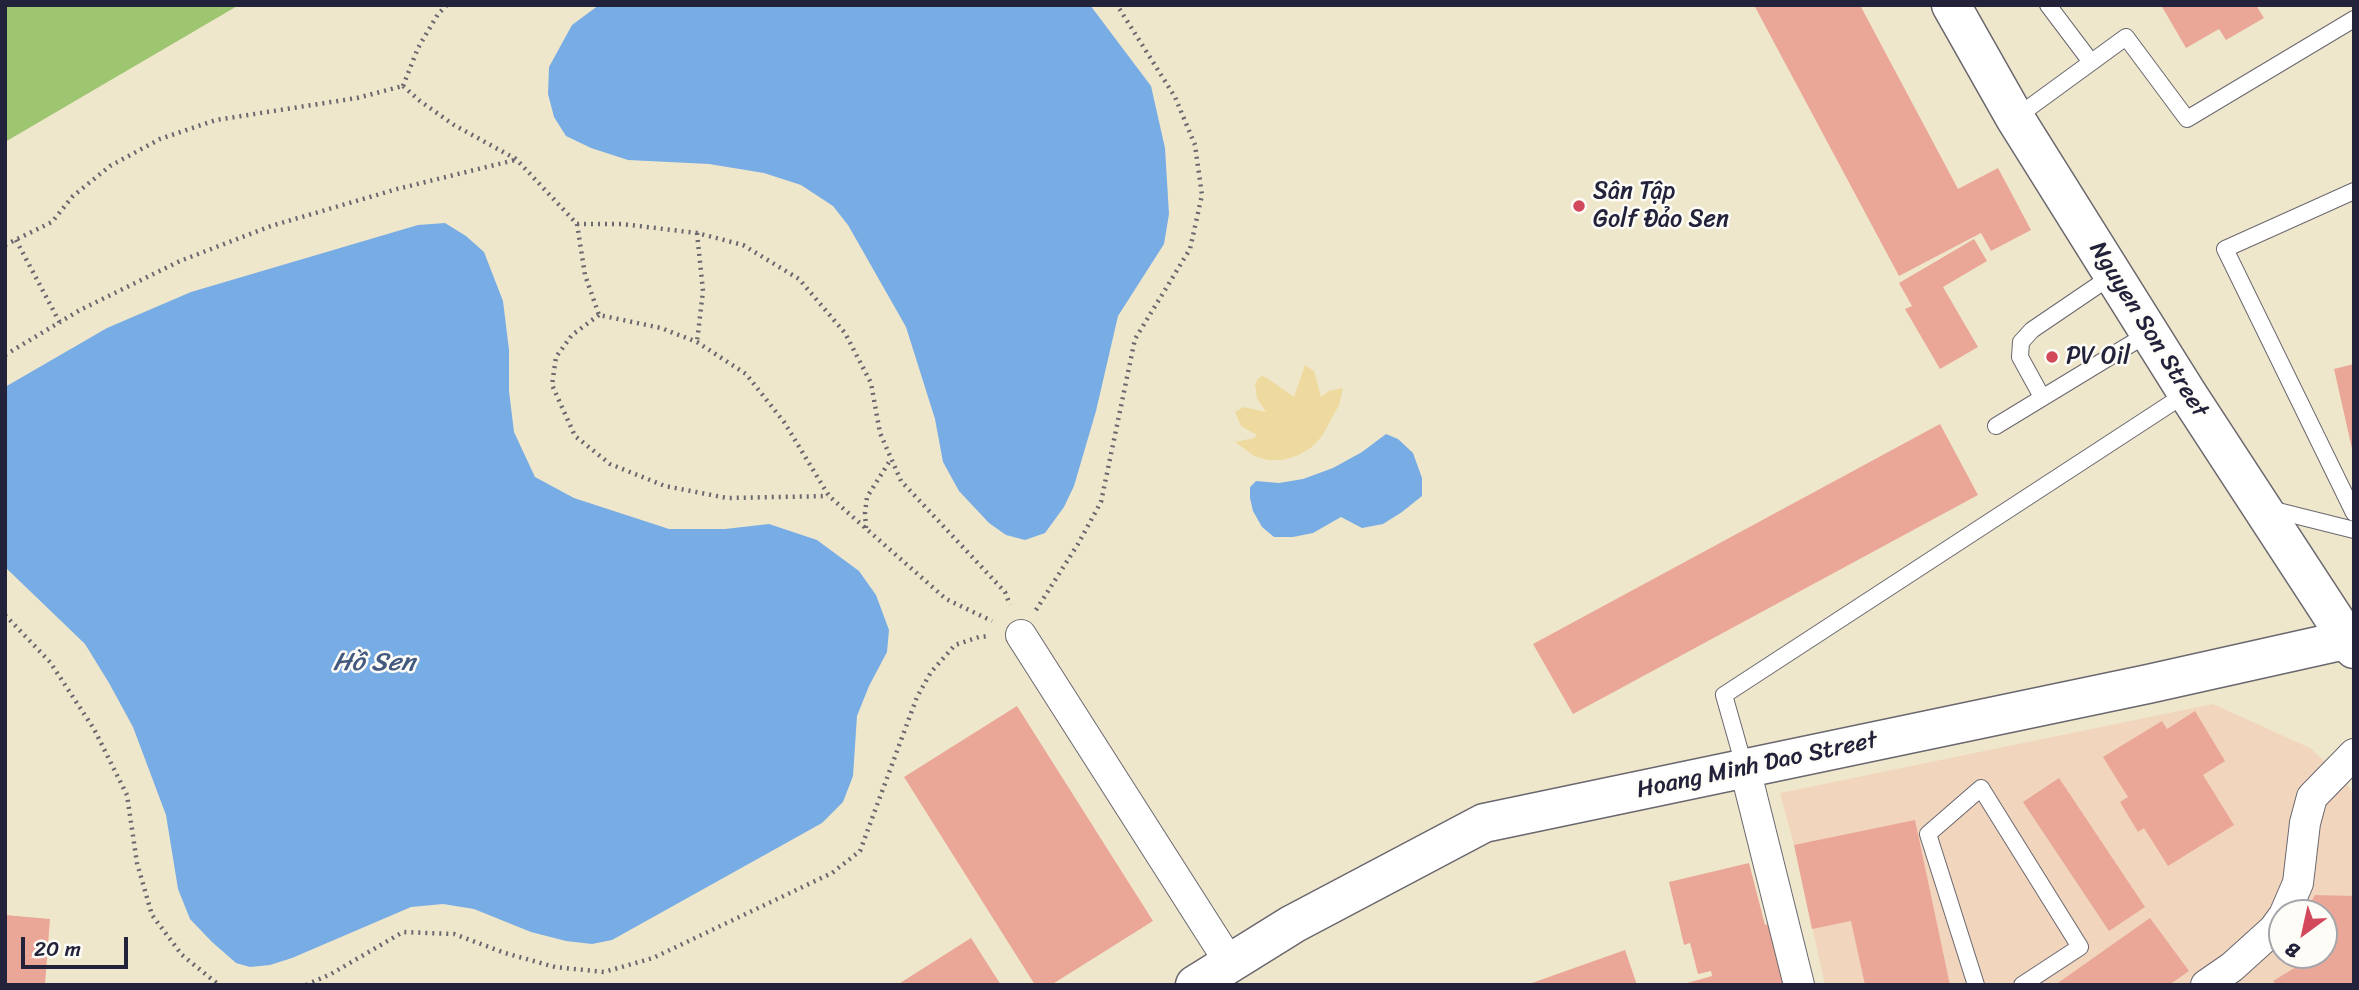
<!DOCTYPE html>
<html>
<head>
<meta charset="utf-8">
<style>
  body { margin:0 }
  #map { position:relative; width:2359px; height:990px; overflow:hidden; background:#efe7cc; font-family:Sriracha,sans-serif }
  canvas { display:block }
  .frame { position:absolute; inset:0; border:7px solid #22223b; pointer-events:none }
  .north { position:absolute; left:2268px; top:899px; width:70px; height:70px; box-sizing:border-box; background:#fdfcf7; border:2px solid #a5a5ac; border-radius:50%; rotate:213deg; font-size:19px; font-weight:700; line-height:28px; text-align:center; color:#22223b }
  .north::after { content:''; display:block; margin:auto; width:24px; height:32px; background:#d1495b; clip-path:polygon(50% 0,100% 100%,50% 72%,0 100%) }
  .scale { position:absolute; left:21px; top:937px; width:107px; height:32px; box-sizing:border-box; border:4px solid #22223b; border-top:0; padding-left:9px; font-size:21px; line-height:24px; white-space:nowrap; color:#22223b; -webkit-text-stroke:5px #fdfcf7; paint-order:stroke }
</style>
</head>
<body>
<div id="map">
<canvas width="2359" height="990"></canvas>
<div class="frame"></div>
<div class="north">B</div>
<div class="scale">20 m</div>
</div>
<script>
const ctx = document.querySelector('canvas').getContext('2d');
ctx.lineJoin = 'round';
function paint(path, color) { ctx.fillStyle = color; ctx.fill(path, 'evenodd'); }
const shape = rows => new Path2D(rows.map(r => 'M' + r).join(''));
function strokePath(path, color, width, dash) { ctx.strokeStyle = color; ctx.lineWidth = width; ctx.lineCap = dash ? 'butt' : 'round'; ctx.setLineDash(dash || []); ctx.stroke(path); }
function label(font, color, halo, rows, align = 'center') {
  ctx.font = font + ' Sriracha,sans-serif'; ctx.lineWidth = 5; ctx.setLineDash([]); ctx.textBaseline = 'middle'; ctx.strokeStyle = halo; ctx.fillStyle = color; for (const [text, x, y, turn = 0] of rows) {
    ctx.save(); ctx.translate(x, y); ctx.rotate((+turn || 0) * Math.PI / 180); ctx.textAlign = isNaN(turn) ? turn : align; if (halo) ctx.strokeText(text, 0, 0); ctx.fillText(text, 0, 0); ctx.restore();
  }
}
const built = shape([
  [2213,704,2310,748,2344,779,2354,796,2354,985,1825,985,1794,845,1780,793],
  [2282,913,2324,913,2324,955,2282,955]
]);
const green = shape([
  [5,5,239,5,5,142]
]);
const sand = shape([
  [1305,365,1314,371,1321,397,1329,391,1343,388,1339,405,1322,436,1312,447,1299,455,1283,460,1268,460,1254,456,1235,442,1254,438,1257,435,1241,426,1235,412,1244,407,1266,412,1257,398,1255,384,1258,379,1262,376,1267,378,1294,397]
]);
const water = shape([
  [599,5,1090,5,1151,86,1165,148,1169,214,1164,244,1118,316,1096,411,1074,486,1064,507,1045,533,1025,540,1006,535,989,523,959,491,943,462,935,419,906,327,848,225,833,206,801,185,764,173,709,164,628,160,591,148,566,136,554,117,548,94,549,67,572,25],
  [445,223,466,236,484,252,503,301,509,350,509,391,514,432,535,477,574,498,669,529,725,529,769,524,817,540,859,571,876,595,889,630,887,652,869,686,857,716,853,776,843,802,822,823,612,940,592,944,566,941,531,932,474,909,443,904,411,907,292,958,270,965,250,967,236,963,212,942,190,919,178,889,166,815,133,727,109,683,85,644,5,567,5,387,107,328,191,292,418,225],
  [1386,434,1398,439,1413,453,1422,478,1422,496,1402,512,1383,524,1362,528,1341,517,1313,533,1293,537,1274,537,1262,527,1253,511,1250,498,1250,487,1256,481,1279,483,1303,479,1333,468,1362,452]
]);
const building = shape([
  [1754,5,1860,5,1958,189,1998,168,2031,230,1991,251,1981,233,1899,276],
  [2161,5,2256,5,2264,18,2226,40,2219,29,2186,48],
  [1974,239,1987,261,1943,287,1978,347,1940,369,1905,309,1912,306,1899,283],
  [2354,364,2354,453,2353,453,2334,369],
  [1940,424,1978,495,1573,714,1533,644],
  [1017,706,1153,921,1051,985,1035,985,904,777],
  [2195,711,2225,761,2203,775,2234,825,2168,866,2144,828,2138,832,2120,802,2128,797,2103,757,2162,721,2167,729],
  [2059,778,2145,907,2109,931,2023,802],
  [1915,820,1950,985,1865,985,1851,921,1812,929,1794,845],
  [1749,863,1765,925,1779,921,1795,985,1680,985,1712,976,1711,971,1698,974,1690,943,1684,945,1669,882],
  [2315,895,2354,896,2354,985,2276,985,2273,981,2296,967,2289,955,2324,955,2324,913,2305,913],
  [5,915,50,919,45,985,5,985],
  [2150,918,2189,971,2169,985,2055,985],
  [971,938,1001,985,897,985],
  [1625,950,1637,985,1529,985,1529,984]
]);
const path = shape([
  [403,86,420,101,454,125,516,159,577,224,585,275,599,315,661,328,697,342,746,374,784,422,829,496,946,599,992,621],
  [403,86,418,48,438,14,447,5],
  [577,224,622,224,697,233,743,245,799,279,845,333,871,383,880,433,901,481,1005,592,1010,605],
  [697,233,703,291,697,342],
  [16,240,60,323],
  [5,245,52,222,73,196,110,166,160,139,216,120,357,98,403,86],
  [599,315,572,335,556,357,552,385,575,436,610,464,665,486,727,498,828,496],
  [5,355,80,310,180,261,271,226,397,189,515,160],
  [866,528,865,513,867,497,891,459],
  [1036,610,1078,544,1101,502,1135,339,1190,249,1202,195,1195,145,1175,97,1117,5],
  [5,615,50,662,94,729,127,795,137,863,152,915,182,955,219,985],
  [306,985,331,974,403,932,454,934,505,953,555,967,604,972,653,958,832,873,860,851,917,697,931,672,955,645,979,637,990,636]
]);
const service = shape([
  [2048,5,2091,62],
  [2015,118,2126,37,2187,119,2354,19],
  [2354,191,2225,249,2354,513],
  [2042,397,2020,357,2021,342,2032,330,2113,275],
  [1996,426,2149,333],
  [2270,509,2354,530],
  [1745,769,1724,695,2187,393],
  [1976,985,1928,834,1981,788,2080,947,2022,985]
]);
const minor = shape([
  [1021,635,1230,963],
  [1745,769,1799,985],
  [2285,913,2298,883,2305,823,2312,797,2354,754],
  [2206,985,2232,967,2274,929,2282,918]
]);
const tertiary = shape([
  [1951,5,2015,118,2187,393,2354,649],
  [1195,985,1293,924,1484,823,2148,684,2354,638]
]);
const markers = [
  [1579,206,7,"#d1495b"],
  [2052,357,7,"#d1495b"]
];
const poiNames = [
  ["Sân Tập",1593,192],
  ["Golf Đảo Sen",1593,220],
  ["PV Oil",2066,357]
];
const streetNames = [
  ["Nguyen Son Street",2148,330,58],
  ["Hoang Minh Dao Street",1757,766,-12]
];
const waterNames = [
  ["Hồ Sen",374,663]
];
paint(built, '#f1d5bd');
paint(green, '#9ec570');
paint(sand, '#eeda9e');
paint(water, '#78ace5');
paint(building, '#eaa797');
strokePath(service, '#6a676e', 18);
strokePath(minor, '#6a676e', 32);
strokePath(tertiary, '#6a676e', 41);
strokePath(path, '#6a676e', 4.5, [2, 5]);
strokePath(service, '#fff', 16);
strokePath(minor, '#fff', 30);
strokePath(tertiary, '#fff', 38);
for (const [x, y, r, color] of markers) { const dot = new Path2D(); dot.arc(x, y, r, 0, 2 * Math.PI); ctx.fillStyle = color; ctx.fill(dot); strokePath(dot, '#fdfcf7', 2.5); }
label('24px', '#22223b', '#fdfcf7', poiNames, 'left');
label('24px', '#22223b', '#fdfcf7', streetNames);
label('italic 26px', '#44597f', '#fdfcf7', waterNames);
</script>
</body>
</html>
